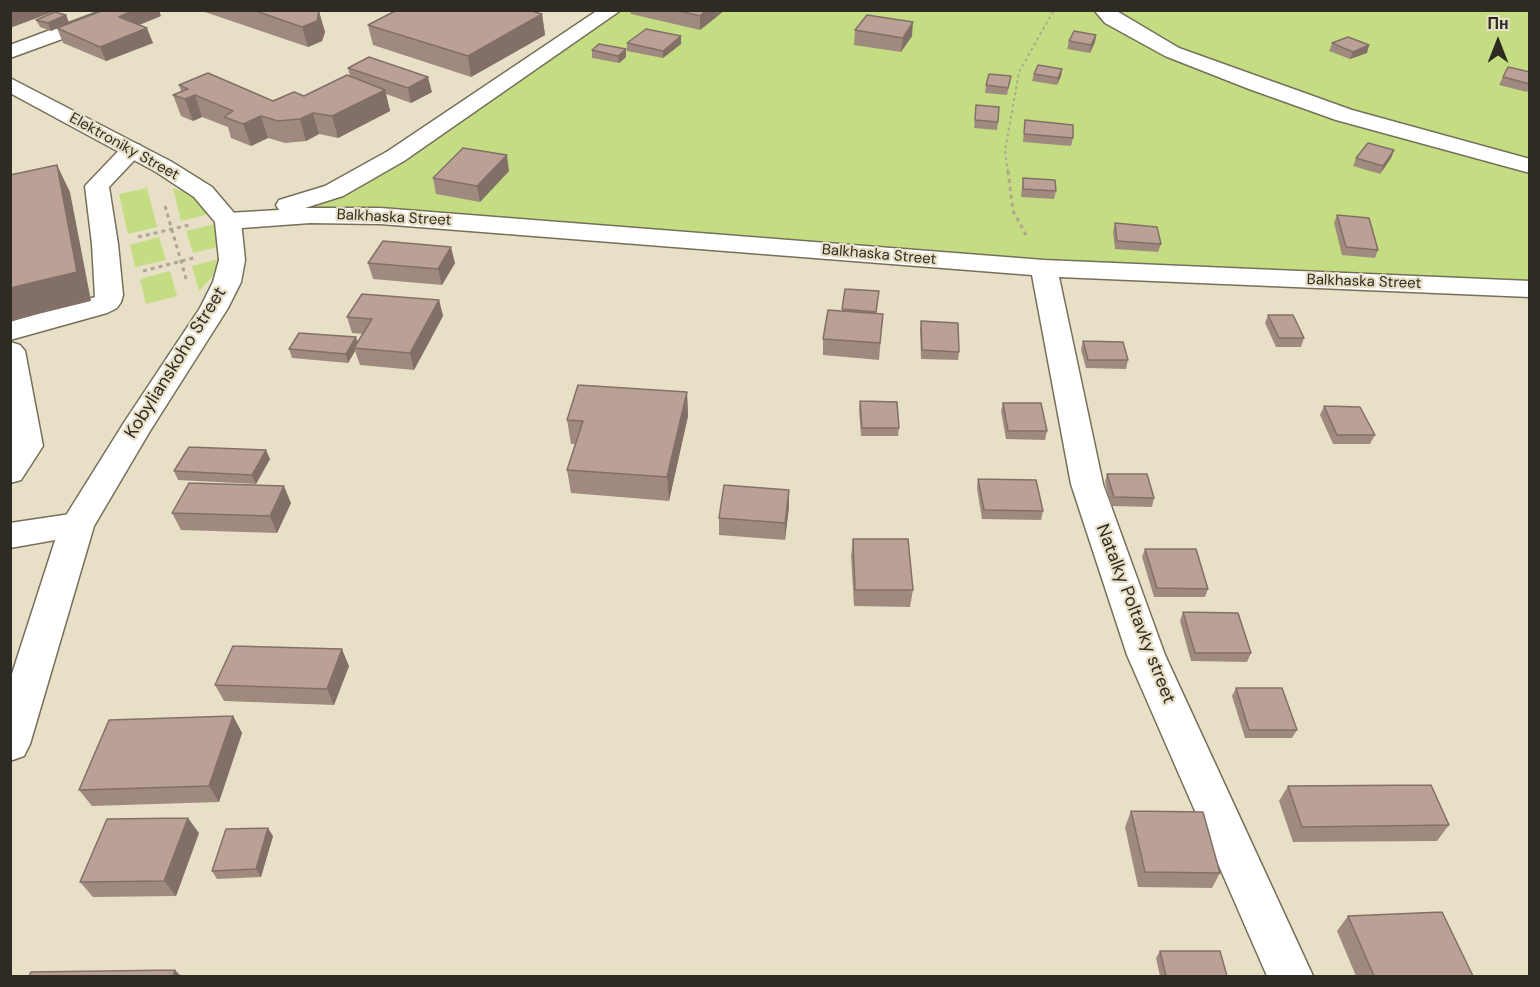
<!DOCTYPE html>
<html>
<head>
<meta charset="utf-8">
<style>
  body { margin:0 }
  #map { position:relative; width:1540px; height:987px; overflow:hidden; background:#e7e0c6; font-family:"DM Sans",sans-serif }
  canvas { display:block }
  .frame { position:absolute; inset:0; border:12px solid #2e2b22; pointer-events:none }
  .north { position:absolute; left:1468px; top:12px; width:60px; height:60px; -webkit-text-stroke:4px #e7e0c6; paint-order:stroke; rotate:0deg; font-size:16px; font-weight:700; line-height:24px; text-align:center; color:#2e2b22 }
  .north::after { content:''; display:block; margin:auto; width:21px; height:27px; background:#2e2b22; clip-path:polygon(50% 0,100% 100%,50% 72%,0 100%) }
</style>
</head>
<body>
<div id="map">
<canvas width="1540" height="987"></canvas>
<div class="frame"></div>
<div class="north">Пн</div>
</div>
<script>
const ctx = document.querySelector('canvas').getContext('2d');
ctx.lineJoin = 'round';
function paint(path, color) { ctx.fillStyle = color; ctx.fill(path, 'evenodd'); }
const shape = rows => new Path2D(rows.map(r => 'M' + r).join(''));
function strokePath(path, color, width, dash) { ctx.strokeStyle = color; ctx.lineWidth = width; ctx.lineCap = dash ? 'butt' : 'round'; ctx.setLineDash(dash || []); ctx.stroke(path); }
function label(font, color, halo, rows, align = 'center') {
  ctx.font = font + ' "DM Sans",sans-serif'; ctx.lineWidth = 4.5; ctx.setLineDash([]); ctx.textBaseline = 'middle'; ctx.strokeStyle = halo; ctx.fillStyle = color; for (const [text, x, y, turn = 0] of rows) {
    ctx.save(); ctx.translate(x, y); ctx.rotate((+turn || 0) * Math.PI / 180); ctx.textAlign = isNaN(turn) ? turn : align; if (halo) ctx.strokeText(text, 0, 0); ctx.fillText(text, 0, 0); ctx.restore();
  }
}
const green = shape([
  [612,11,1529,11,1529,289,1044,268,380,216,228,221,334,191],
  [147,188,157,227,128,234,119,194],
  [173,188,192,195,210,214,181,221],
  [215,224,222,246,193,253,186,231],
  [159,237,166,260,135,267,130,245],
  [218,259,213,276,199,291,192,266],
  [170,271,177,296,146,304,140,279]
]);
const pathFar1 = shape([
  [1008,172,1005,151,1019,72,1054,10]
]);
const path = shape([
  [1008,171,1013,211,1026,235],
  [165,206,187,282],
  [138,237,189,225],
  [143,271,197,257]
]);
const minor = shape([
  [104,10,133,10,131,14,10,58,10,45,104,10],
  [598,10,621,10,404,161,343,196,305,208,380,208,1044,260,1530,281,1530,297,1059,277,1103,484,1165,655,1313,976,1267,976,1127,655,1071,484,1032,275,380,224,310,223,228,229,219,226,215,221,219,216,228,213,279,210,276,205,279,200,325,186,388,151,598,10],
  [1094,10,1115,10,1179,48,1352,110,1530,159,1530,173,1336,120,1249,89,1165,56,1105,23,1094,10],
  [132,143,140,145,144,150,109,187,118,244,123,295,121,302,117,308,107,313,10,340,10,322,95,297,92,244,85,186,124,145,132,143],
  [10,342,20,345,25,351,43,446,21,480,10,483,10,342],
  [77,513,89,516,94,525,89,534,10,548,10,523,77,513]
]);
const major = shape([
  [10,78,172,162,212,187,241,221,245,260,241,282,228,308,150,431,94,526,30,744,24,756,10,761,10,680,60,525,125,421,200,308,213,282,219,260,215,222,194,197,156,172,10,93,10,78]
]);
const wall = shape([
  [199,10,316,10,325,32,322,41,308,47],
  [630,10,725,10,700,30,631,14],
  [542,14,545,35,471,77,373,45,368,25],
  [66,15,69,23,51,31,40,27,36,20],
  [161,16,139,25,153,43,106,61,63,43,57,28],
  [855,30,912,36,901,52,854,45],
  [1096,35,1095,42,1090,53,1067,49,1069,41],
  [681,36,681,44,663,58,627,51,627,43],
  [1332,43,1369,45,1367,53,1350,59,1329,51],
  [592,50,626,57,619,63,592,58],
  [1508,67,1530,72,1530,86,1527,92,1499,85],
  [348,68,432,92,411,103,386,94,390,111,338,138,319,134,306,141,285,143,268,138,251,146,231,138,228,127,202,117,193,121,181,116,173,95,181,91,179,85,273,101,304,96,350,76],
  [1062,69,1061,76,1057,85,1032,81,1034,74],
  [1011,76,1007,95,985,93,986,85],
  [976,105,998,122,997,130,974,128],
  [1025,120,1073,138,1071,146,1023,142],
  [1394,150,1391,158,1380,174,1353,166,1356,158],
  [509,171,480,202,436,194,433,178],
  [1023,178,1056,191,1054,199,1021,197],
  [1337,215,1378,250,1375,258,1342,255,1334,223],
  [1115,223,1161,244,1158,252,1115,249,1113,232],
  [368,263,455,263,442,285,373,279],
  [845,289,879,291,876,314,883,314,879,360,823,355,823,339,842,311],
  [439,300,443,316,414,370,360,365,355,351,348,363,292,358,289,349,358,343,363,334,352,333,347,317],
  [1268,315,1304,338,1301,347,1276,347,1265,323],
  [921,321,959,352,958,360,921,359,920,330],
  [1083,341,1128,360,1126,369,1086,368,1081,350],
  [687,392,688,416,669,501,571,493,567,470,575,444,571,444,567,420],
  [860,401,899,428,898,436,861,436,859,410],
  [1003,403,1047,431,1045,440,1006,439,1001,411],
  [1324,406,1375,435,1370,444,1333,444,1320,415],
  [270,459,256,484,178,480,174,471],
  [1107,474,1154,498,1152,507,1111,506,1105,482],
  [978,479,1043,511,1041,520,982,519,977,488],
  [789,490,789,507,785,540,719,535,719,518],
  [291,503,277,533,181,530,172,513],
  [853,539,913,590,910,607,854,606,851,556],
  [1145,549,1208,589,1205,597,1154,597,1142,557],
  [1183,612,1251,653,1247,662,1191,661,1180,621],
  [349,666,334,705,224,701,215,685],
  [1236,688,1297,730,1292,738,1245,738,1232,696],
  [233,716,242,733,219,802,92,806,79,790],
  [1288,786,1449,825,1437,841,1293,842,1279,801],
  [1131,811,1220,873,1212,888,1138,887,1125,827],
  [199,833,176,896,93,897,80,882],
  [273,836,261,877,217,879,212,871],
  [1348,916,1473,976,1356,976,1337,931],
  [1160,951,1227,976,1160,976,1156,958]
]);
const shadedWall = shape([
  [13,10,52,10,53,12,10,28,10,12],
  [134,10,159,10,161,16,124,31,119,17],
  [706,10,725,10,700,30,700,16],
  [319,11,325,32,322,41,308,47,302,27],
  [542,14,545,35,471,77,468,56],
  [66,15,69,23,51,31,48,23],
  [913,22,912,36,901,52,903,38],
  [147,28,153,43,106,61,100,47],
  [1096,35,1095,42,1090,53,1091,45],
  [681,36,681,44,663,58,663,51],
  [1369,45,1367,53,1350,59,1353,52],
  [626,49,626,57,619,63,618,56],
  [1062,69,1061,76,1057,85,1058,78],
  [428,77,432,92,411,103,408,88],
  [385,90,390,111,338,138,332,116],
  [195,95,202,117,193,121,185,99],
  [313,113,319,134,306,141,300,119],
  [261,116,268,138,251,146,243,124],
  [1394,150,1391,158,1380,174,1383,166],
  [507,155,509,171,480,202,477,186],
  [57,165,70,192,91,301,10,321,10,288],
  [451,247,455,263,442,285,438,269],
  [439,300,443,316,414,370,410,353],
  [356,337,359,346,354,348,355,351,348,363,346,354],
  [687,392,688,416,669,501,667,477],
  [266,450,270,459,256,484,252,475],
  [284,486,291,503,277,533,270,516],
  [789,490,789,507,785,540,785,523],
  [342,649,349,666,334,705,327,689],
  [233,716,242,733,219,802,209,786],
  [188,818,199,833,176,896,164,881],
  [268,828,273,836,261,877,256,869],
  [175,970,181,976,173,976]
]);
const building = shape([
  [104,10,134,10,119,17,147,28,100,47,57,28,104,10],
  [253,10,316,10,319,11,317,21,302,27,253,10],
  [397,10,528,10,542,14,468,56,368,25,397,10],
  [676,10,706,10,700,16,676,10],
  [55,12,66,15,48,23,36,20,55,12],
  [867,15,913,22,903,38,855,30,867,15],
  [646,29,681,36,663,51,627,43,646,29],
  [1074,31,1096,35,1091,45,1069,41,1074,31],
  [1348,37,1369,45,1353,52,1332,43,1348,37],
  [599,44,626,49,618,56,592,50,599,44],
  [369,57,428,77,408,88,348,68,369,57],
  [1038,65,1062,69,1058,78,1034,74,1038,65],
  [1508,67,1530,72,1530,84,1503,77,1508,67],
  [208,73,273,101,294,92,304,96,347,75,385,90,332,116,313,113,300,119,278,121,261,116,243,124,224,117,233,111,195,95,185,99,173,95,188,89,179,85,208,73],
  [989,74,1011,76,1008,88,986,85,989,74],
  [976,105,999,107,998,122,975,120,976,105],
  [1025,120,1073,125,1073,138,1024,134,1025,120],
  [1368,143,1394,150,1383,166,1356,158,1368,143],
  [463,148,507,155,477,186,433,178,463,148],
  [57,165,77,272,10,288,10,175,57,165],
  [1023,178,1055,180,1056,191,1023,189,1023,178],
  [1337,215,1369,218,1378,250,1346,247,1337,215],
  [1115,223,1157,227,1161,244,1117,241,1115,223],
  [383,241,451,247,438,269,368,263,383,241],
  [845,289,879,291,876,312,842,309,845,289],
  [362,294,439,300,410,353,354,348,372,319,347,317,362,294],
  [828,310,883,314,880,343,823,339,828,310],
  [1268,315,1293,315,1304,338,1279,338,1268,315],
  [921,321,958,323,959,352,922,350,921,321],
  [299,333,356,337,346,354,289,349,299,333],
  [1083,341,1123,342,1128,360,1088,360,1083,341],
  [578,385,687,392,667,477,567,470,583,421,567,420,578,385],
  [860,401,897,402,899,428,862,428,860,401],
  [1003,403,1041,403,1047,431,1008,431,1003,403],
  [1324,406,1360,407,1375,435,1337,435,1324,406],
  [189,447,266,450,252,475,174,471,189,447],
  [1107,474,1147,474,1154,498,1114,497,1107,474],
  [978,479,1036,480,1043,511,984,510,978,479],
  [189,483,284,486,270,516,172,513,189,483],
  [724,485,789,490,785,523,719,518,724,485],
  [853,539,908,539,913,590,855,590,853,539],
  [1145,549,1196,549,1208,589,1157,588,1145,549],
  [1183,612,1238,613,1251,653,1195,653,1183,612],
  [233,646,342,649,327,689,215,685,233,646],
  [1236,688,1282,688,1297,730,1249,730,1236,688],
  [233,716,209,786,79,790,109,720,233,716],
  [1431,785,1449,825,1302,827,1288,786,1431,785],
  [1131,811,1203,812,1220,873,1145,872,1131,811],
  [188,818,164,881,80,882,107,819,188,818],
  [268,828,256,869,212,871,226,829,268,828],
  [1442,912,1473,976,1374,976,1348,916,1442,912],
  [1160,951,1220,951,1227,976,1166,976,1160,951],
  [175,970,173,976,29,976,31,972,175,970]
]);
const farStreetnames = [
  ["Elektroniky Street",124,147,29],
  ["Balkhaska Street",394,218,3],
  ["Balkhaska Street",879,255,5],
  ["Balkhaska Street",1364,282,2]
];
const streetNames = [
  ["Kobylianskoho Street",176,363,-58],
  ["Natalky Poltavky street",1135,614,69]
];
paint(green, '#c4dd83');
strokePath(minor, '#766f59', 3);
strokePath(major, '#766f59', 3);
strokePath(pathFar1, '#aea893', 2, [3, 3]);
strokePath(path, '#aea893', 3, [4, 4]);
paint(minor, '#fff');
paint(major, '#fff');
paint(wall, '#a08a80');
paint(shadedWall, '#827068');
paint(building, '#baa095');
strokePath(building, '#827068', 1.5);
label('15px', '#2e2b22', '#e7e0c6', farStreetnames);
label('18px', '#2e2b22', '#e7e0c6', streetNames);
</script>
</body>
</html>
